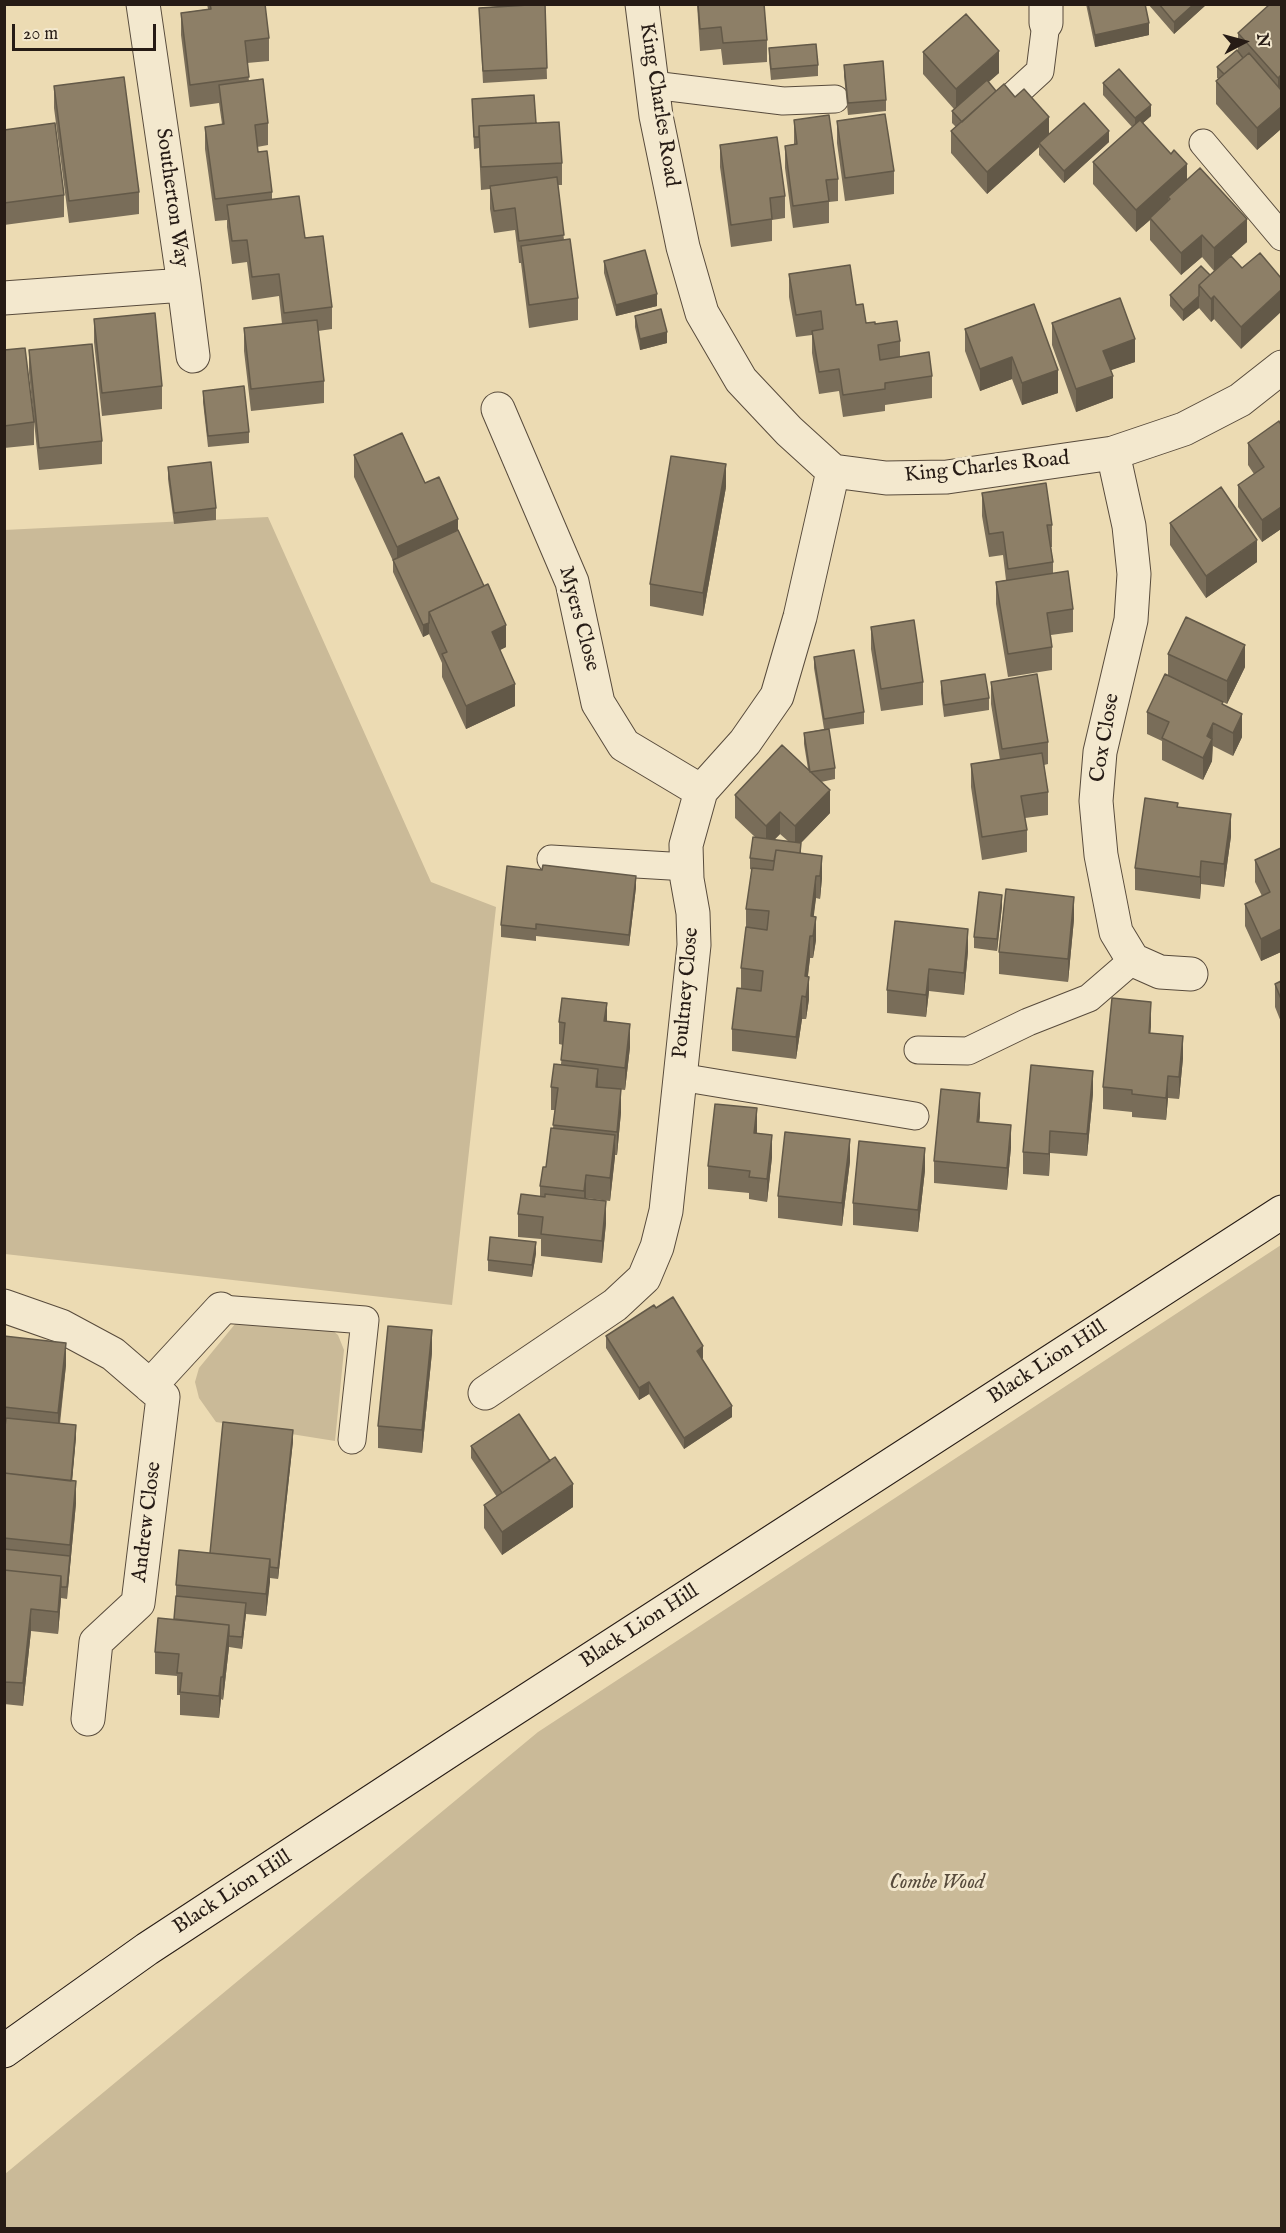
<!DOCTYPE html>
<html>
<head>
<meta charset="utf-8">
<style>
  body { margin:0 }
  #map { position:relative; width:1286px; height:2233px; overflow:hidden; background:#ecdbb3; font-family:"IM FELL English",serif }
  canvas { display:block }
  .frame { position:absolute; inset:0; border:6px solid #261b15; pointer-events:none }
  .north { position:absolute; left:1214px; top:12px; width:60px; height:60px; -webkit-text-stroke:4px #f3e8ce; paint-order:stroke; rotate:84deg; font-size:16px; font-weight:700; line-height:24px; text-align:center; color:#261b15 }
  .north::after { content:''; display:block; margin:auto; width:21px; height:27px; background:#261b15; clip-path:polygon(50% 0,100% 100%,50% 72%,0 100%) }
  .scale { position:absolute; left:12px; top:24px; width:144px; height:27px; box-sizing:border-box; border:3px solid #261b15; border-top:0; padding-left:8px; font-size:18px; line-height:21px; white-space:nowrap; color:#261b15; -webkit-text-stroke:4px #f3e8ce; paint-order:stroke }
</style>
</head>
<body>
<div id="map">
<canvas width="1286" height="2233"></canvas>
<div class="frame"></div>
<div class="north">N</div>
<div class="scale">20 m</div>
</div>
<script>
const ctx = document.querySelector('canvas').getContext('2d');
ctx.lineJoin = 'round';
function paint(path, color) { ctx.fillStyle = color; ctx.fill(path, 'evenodd'); }
const shape = rows => new Path2D(rows.map(r => 'M' + r).join(''));
function strokePath(path, color, width, dash) { ctx.strokeStyle = color; ctx.lineWidth = width; ctx.lineCap = dash ? 'butt' : 'round'; ctx.setLineDash(dash || []); ctx.stroke(path); }
function label(font, color, halo, rows, align = 'center') {
  ctx.font = font + ' "IM FELL English",serif'; ctx.lineWidth = 6; ctx.setLineDash([]); ctx.textBaseline = 'middle'; ctx.strokeStyle = halo; ctx.fillStyle = color; for (const [text, x, y, turn = 0] of rows) {
    ctx.save(); ctx.translate(x, y); ctx.rotate((+turn || 0) * Math.PI / 180); ctx.textAlign = isNaN(turn) ? turn : align; if (halo) ctx.strokeText(text, 0, 0); ctx.fillText(text, 0, 0); ctx.restore();
  }
}
const green = shape([
  [268,517,431,882,496,907,452,1305,5,1254,4,530],
  [1281,1245,1281,2228,5,2228,5,2174,538,1732],
  [240,1318,327,1326,338,1335,344,1350,335,1441,216,1422,199,1398,195,1382,199,1368]
]);
const lane = shape([
  [653,85,783,101,835,99],
  [1004,104,1040,71,1046,23],
  [1203,143,1282,237],
  [551,859,687,867],
  [918,1050,968,1051,1028,1022,1089,998,1133,960],
  [680,1077,915,1116],
  [221,1309,365,1320,352,1440]
]);
const street = shape([
  [642,4,656,116,683,247,702,313,741,380,789,431,833,471,886,478,947,477,1113,453,1184,429,1240,400,1282,367],
  [1046,23,1046,4],
  [184,285,193,356],
  [4,298,184,285,143,4],
  [498,409,572,582,598,703,624,745,701,791],
  [1113,453,1129,526,1134,574,1131,620,1100,752,1096,801,1101,855,1116,932,1133,960,1160,972,1191,974],
  [4,1306,61,1326,113,1354,163,1397,138,1603,96,1642,88,1719],
  [150,1386,221,1309],
  [485,1393,615,1305,644,1278,657,1247,666,1211,694,945,693,913,687,879,686,845,701,791,745,742,777,696,800,617,833,471]
]);
const secondary = shape([
  [4,2051,147,1949,455,1747,1282,1212]
]);
const wall = shape([
  [207,4,265,4,269,38,269,61,247,63,249,81,268,123,268,145,257,147,258,152,272,192,272,199,305,238,332,307,332,329,318,331,324,381,324,403,251,411,244,351,244,328,282,324,279,296,252,300,247,262,232,264,227,227,227,220,215,221,205,149,205,127,222,124,219,103,190,107,181,35,181,13,208,9],
  [499,4,556,4,545,5,547,79,483,83,479,8,500,6],
  [697,4,764,4,767,40,767,62,723,65,721,49,700,51],
  [1086,4,1145,4,1149,35,1095,47],
  [1148,4,1207,4,1174,34],
  [1281,4,1281,129,1257,150,1216,104,1216,81,1219,79,1217,78,1217,67,1238,51,1238,33],
  [769,48,818,65,818,76,771,80,769,59],
  [923,52,999,73,988,82,996,91,1049,135,1109,142,1064,183,1039,155,1039,147,987,194,951,153,951,131,956,127,952,123,952,111,954,109,923,74],
  [844,65,886,100,886,111,848,115,844,76],
  [1103,83,1151,116,1143,123,1187,180,1247,242,1214,271,1202,257,1181,275,1150,240,1150,220,1136,232,1093,184,1093,162,1132,127,1103,95],
  [54,86,139,192,139,214,69,223,54,108],
  [472,99,536,123,562,163,562,185,558,185,564,240,578,298,578,320,529,328,521,263,519,263,515,230,494,233,490,209,490,189,481,190,479,148,474,149],
  [794,120,838,179,838,201,829,202,829,223,793,228,785,168,785,146,794,144],
  [837,121,894,171,894,194,845,201,837,143],
  [4,130,64,195,64,217,4,225],
  [720,145,785,196,785,218,772,220,772,241,731,247,720,167],
  [604,261,657,306,616,316,604,273],
  [1242,268,1241,349,1214,319,1211,322,1199,308,1183,321,1170,306,1170,295,1210,275],
  [789,274,856,305,866,323,875,324,900,341,900,357,932,376,932,398,885,405,885,411,843,417,839,391,819,394,812,353,812,335,796,337,789,297],
  [1034,304,1058,393,1022,405,1012,379,980,391,965,351,965,329],
  [635,316,667,343,640,350,635,327],
  [94,319,162,386,162,409,102,416,94,342],
  [1052,323,1135,362,1110,370,1113,398,1076,412,1052,345],
  [4,350,34,422,34,445,4,448],
  [29,350,102,441,102,464,39,470,29,373],
  [203,391,249,432,249,443,208,447,203,402],
  [1281,425,1281,529,1262,542,1238,507,1238,485,1254,474,1248,465,1248,443],
  [354,455,425,483,458,530,506,647,500,650,515,706,466,729,442,677,442,663,429,634,423,637,393,572,393,561,354,477],
  [168,467,216,508,216,520,174,524,168,479],
  [726,487,703,616,650,606,650,584],
  [982,493,1052,525,1052,547,1051,547,1053,562,1053,573,1073,609,1073,632,1051,635,1052,647,1052,670,1008,677,996,604,996,582,1006,580,1003,555,989,557,982,516],
  [1170,523,1257,562,1206,598,1170,545],
  [871,627,923,682,923,705,881,711,871,649],
  [1168,654,1245,667,1227,704,1223,702,1223,705,1242,737,1233,756,1213,746,1212,761,1203,780,1162,760,1162,741,1147,734,1147,712,1168,676],
  [814,657,864,712,864,724,829,729,835,768,835,779,821,782,830,813,801,843,801,854,822,878,820,899,816,898,813,917,816,940,813,958,810,958,808,976,809,999,806,1019,802,1019,796,1059,732,1051,732,1029,741,989,741,968,746,927,746,909,752,870,750,869,750,858,755,837,735,818,735,795,808,769,804,744,804,733,824,729,814,668],
  [780,834,788,841,774,840],
  [941,681,989,698,989,710,944,717,941,693],
  [991,682,1048,742,1048,764,1044,765,1048,792,1048,815,1025,818,1027,830,1027,852,982,860,971,787,971,764,1000,760,991,704],
  [1178,807,1231,836,1224,887,1201,884,1200,899,1135,890,1135,868],
  [1281,848,1281,952,1261,961,1245,926,1245,904,1262,896,1255,882,1255,860],
  [636,887,629,946,536,936,536,941,501,937,501,925],
  [1002,906,997,951,974,948,974,937],
  [1074,919,1068,982,999,974,999,952],
  [895,921,968,951,964,995,929,991,926,1017,887,1013,887,990],
  [1281,981,1281,1022,1275,1007,1275,984],
  [607,1021,630,1047,625,1090,598,1087,621,1112,617,1155,615,1155,610,1201,586,1198,586,1199,606,1223,602,1263,541,1256,541,1239,518,1237,518,1214,540,1196,540,1186,546,1167,553,1128,555,1110,551,1110,551,1087,561,1064,563,1045,559,1044,559,1022],
  [1151,1025,1150,1033,1183,1058,1179,1099,1168,1098,1166,1120,1132,1117,1132,1112,1103,1109,1103,1087],
  [1093,1093,1087,1156,1050,1153,1049,1176,1023,1174,1023,1152],
  [980,1115,979,1122,1011,1147,1007,1190,934,1183,934,1161],
  [757,1131,757,1133,772,1157,767,1202,749,1199,749,1193,708,1189,708,1166],
  [850,1161,842,1226,778,1218,778,1196],
  [925,1170,918,1232,853,1225,853,1203],
  [536,1253,532,1277,488,1271,488,1260],
  [656,1308,703,1358,702,1359,732,1417,684,1449,649,1394,639,1400,606,1348,606,1336],
  [4,1336,66,1365,60,1424,76,1437,72,1481,76,1503,67,1599,61,1598,58,1634,31,1631,23,1706,4,1704],
  [432,1352,422,1453,378,1448,378,1426],
  [293,1441,278,1579,270,1578,266,1616,246,1614,242,1649,229,1647,223,1700,221,1699,219,1718,180,1715,180,1695,177,1695,177,1676,155,1674,155,1652,174,1619,176,1596,176,1585,210,1553],
  [471,1446,573,1507,502,1555,484,1528,484,1505,497,1497,471,1458]
]);
const shadedWall = shape([
  [1194,4,1207,4,1174,34,1174,22],
  [1149,23,1149,35,1095,47,1095,35],
  [999,51,999,73,956,111,956,89],
  [1281,75,1281,97,1278,101,1278,78],
  [1151,105,1151,116,1135,130,1135,118],
  [1281,107,1281,129,1257,150,1257,128],
  [1049,117,1049,139,1039,143,1039,147,987,194,987,172],
  [1109,131,1109,142,1064,183,1064,171],
  [1187,164,1187,186,1170,199,1168,197,1168,204,1150,218,1150,220,1136,232,1136,210],
  [1247,219,1247,242,1214,271,1214,248],
  [1202,235,1202,257,1181,275,1181,253],
  [1281,290,1281,312,1241,349,1241,327],
  [657,294,657,306,616,316,616,305],
  [1199,296,1199,308,1183,321,1183,310],
  [1214,296,1214,319,1211,322,1211,299],
  [667,332,667,343,640,350,640,339],
  [1135,339,1135,362,1103,373,1103,351],
  [1012,357,1012,379,980,391,980,369],
  [1058,370,1058,393,1022,405,1022,383],
  [1113,376,1113,398,1076,412,1076,389],
  [726,464,726,487,703,616,703,593],
  [1281,507,1281,529,1262,542,1262,520],
  [458,519,458,541,397,570,397,547],
  [1257,540,1257,562,1206,598,1206,576],
  [429,623,429,634,423,637,423,625],
  [506,625,506,647,492,654,492,632],
  [1245,645,1245,667,1227,704,1227,681],
  [515,684,515,706,466,729,466,706],
  [1242,714,1242,737,1233,756,1233,733],
  [1213,723,1212,761,1203,780,1203,758,1207,736],
  [830,790,830,813,795,849,795,826],
  [780,812,780,834,766,848,766,826],
  [1231,814,1231,836,1224,887,1224,864],
  [822,856,822,878,820,899,820,876],
  [1201,861,1201,884,1200,899,1200,877],
  [636,876,636,887,629,946,629,935],
  [816,876,816,898,811,939,811,916],
  [1002,895,1002,906,997,951,997,939],
  [1074,897,1074,919,1068,982,1068,959],
  [816,917,816,940,813,958,813,936],
  [968,929,968,951,964,995,964,973],
  [1281,929,1281,952,1261,961,1261,939],
  [810,936,810,958,805,998,805,976],
  [929,969,929,991,926,1017,926,995],
  [809,977,809,999,806,1019,806,997],
  [802,996,802,1019,796,1059,796,1037],
  [1151,1002,1151,1025,1149,1055,1149,1033],
  [607,1003,607,1026,604,1021],
  [630,1024,630,1047,625,1090,625,1068],
  [1183,1036,1183,1058,1179,1099,1179,1077],
  [598,1069,598,1091,596,1087],
  [1093,1071,1093,1093,1087,1156,1087,1134],
  [1168,1076,1168,1098,1166,1120,1166,1098],
  [621,1089,621,1112,617,1155,617,1132],
  [980,1093,980,1115,977,1144,977,1122],
  [757,1108,757,1131,754,1155,754,1133],
  [1011,1125,1011,1147,1007,1190,1007,1168],
  [1050,1131,1050,1153,1049,1176,1049,1154],
  [615,1135,615,1157,610,1201,610,1178],
  [772,1135,772,1157,767,1202,767,1179],
  [850,1139,850,1161,842,1226,842,1203],
  [925,1148,925,1170,918,1232,918,1210],
  [586,1175,586,1198,584,1213,584,1191],
  [606,1201,606,1223,602,1263,602,1241],
  [536,1242,536,1253,532,1277,532,1265],
  [432,1330,432,1352,422,1453,422,1430],
  [66,1343,66,1365,58,1435,58,1413],
  [703,1346,703,1358,697,1362,697,1351],
  [649,1382,649,1394,639,1400,639,1388],
  [732,1406,732,1417,684,1449,684,1438],
  [76,1425,76,1437,70,1503,70,1491],
  [293,1430,293,1441,278,1579,278,1568],
  [76,1481,76,1503,67,1599,70,1545],
  [573,1484,573,1507,502,1555,502,1532],
  [270,1559,270,1582,266,1616,266,1594],
  [61,1576,61,1599,58,1634,58,1612],
  [246,1603,246,1614,242,1649,242,1637],
  [31,1609,31,1631,23,1706,23,1683],
  [229,1625,229,1647,223,1700,223,1677],
  [221,1677,221,1699,219,1718,219,1696]
]);
const building = shape([
  [210,4,265,4,269,38,245,41,249,77,190,85,181,13,211,9,210,4],
  [545,4,547,68,483,71,479,8,545,4],
  [698,4,764,4,767,40,723,43,721,27,700,29,698,4],
  [1088,4,1145,4,1149,23,1095,35,1088,4],
  [1159,4,1194,4,1174,22,1159,4],
  [1270,4,1281,4,1281,75,1278,78,1238,33,1270,4],
  [966,14,999,51,956,89,923,52,966,14],
  [816,44,818,65,771,69,769,48,816,44],
  [1237,50,1243,58,1224,74,1217,67,1237,50],
  [1249,53,1281,90,1281,107,1257,128,1216,81,1249,53],
  [883,61,886,100,848,103,844,65,883,61],
  [1119,69,1151,105,1135,118,1103,83,1119,69],
  [124,77,139,192,69,201,54,86,124,77],
  [263,79,268,123,255,125,258,152,267,151,272,192,215,199,205,127,224,124,219,85,263,79],
  [987,80,996,91,962,122,952,111,987,80],
  [1004,84,1015,97,1024,89,1049,117,987,172,951,131,1004,84],
  [534,95,536,123,479,126,479,137,474,137,472,99,534,95],
  [1084,103,1109,131,1064,171,1039,143,1084,103],
  [885,114,894,171,845,178,837,121,885,114],
  [829,115,838,179,826,180,829,201,793,206,785,146,797,144,794,120,829,115],
  [1140,120,1171,154,1174,150,1187,164,1136,210,1093,162,1140,120],
  [559,122,562,163,481,167,479,126,559,122],
  [55,123,64,195,4,203,4,130,55,123],
  [777,137,785,196,770,198,772,219,731,225,720,145,777,137],
  [1200,168,1247,219,1214,248,1202,235,1181,253,1150,218,1170,199,1168,197,1200,168],
  [557,177,564,235,519,241,515,208,494,211,490,186,557,177],
  [299,196,305,238,323,236,332,307,284,313,279,274,252,277,247,240,232,241,227,205,299,196],
  [570,239,578,298,529,305,521,246,570,239],
  [645,250,657,294,616,305,604,261,645,250],
  [1260,253,1281,278,1281,290,1241,327,1214,296,1211,299,1199,285,1231,256,1242,268,1260,253],
  [850,265,856,305,863,304,866,323,875,322,875,324,897,321,900,341,878,345,880,360,929,352,932,376,885,383,885,389,843,395,839,369,819,372,812,331,823,329,821,311,796,315,789,274,850,265],
  [1201,266,1210,275,1199,285,1199,296,1183,310,1170,295,1201,266],
  [1120,298,1135,339,1103,351,1113,376,1076,389,1052,323,1120,298],
  [1034,304,1058,370,1022,383,1012,357,980,369,965,329,1034,304],
  [661,309,667,332,640,339,635,316,661,309],
  [155,313,162,386,102,393,94,319,155,313],
  [317,320,324,381,251,389,244,328,317,320],
  [92,344,102,441,39,448,29,350,92,344],
  [25,348,34,422,4,426,4,350,25,348],
  [244,386,249,432,208,436,203,391,244,386],
  [1279,421,1281,425,1281,507,1262,520,1238,485,1264,467,1248,443,1279,421],
  [402,433,425,483,439,477,458,519,397,547,354,455,402,433],
  [671,456,726,464,703,593,650,584,671,456],
  [211,462,216,508,174,513,168,467,211,462],
  [1046,483,1052,525,1047,525,1053,562,1008,569,1003,532,989,534,982,493,1046,483],
  [1221,487,1257,540,1206,576,1170,523,1221,487],
  [458,530,484,586,429,612,429,623,423,625,393,560,458,530],
  [1068,571,1073,609,1047,613,1052,647,1008,654,996,582,1068,571],
  [488,584,506,625,492,632,515,684,466,706,442,654,447,652,429,612,488,584],
  [1186,617,1245,645,1227,681,1168,654,1186,617],
  [914,620,923,682,881,689,871,627,914,620],
  [854,650,864,712,824,719,814,657,854,650],
  [985,674,989,698,944,705,941,681,985,674],
  [1037,674,1048,742,1002,749,991,682,1037,674],
  [1165,674,1223,702,1222,704,1242,714,1233,733,1213,723,1207,736,1212,739,1203,758,1162,738,1169,722,1147,712,1165,674],
  [829,729,835,768,810,772,804,733,829,729],
  [782,745,830,790,795,826,780,812,766,826,735,795,782,745],
  [1042,753,1048,792,1021,796,1027,830,982,837,971,764,1042,753],
  [1145,798,1178,803,1177,807,1231,814,1224,864,1201,861,1200,877,1135,868,1145,798],
  [753,837,801,843,800,853,776,850,774,861,750,858,753,837],
  [1281,848,1281,929,1261,939,1245,904,1270,892,1255,860,1281,848],
  [776,850,822,856,820,876,816,876,811,916,816,917,813,936,810,936,805,976,809,977,806,997,802,996,796,1037,732,1029,737,988,761,991,763,971,741,968,746,927,767,930,769,911,746,909,752,868,773,870,776,850],
  [543,865,636,876,629,935,536,924,536,929,501,925,507,866,542,870,543,865],
  [1006,889,1074,897,1068,959,999,952,1006,889],
  [979,892,1002,895,997,939,974,937,979,892],
  [895,921,968,929,964,973,929,969,926,995,887,990,895,921],
  [1281,981,1281,999,1275,984,1281,981],
  [562,998,607,1003,604,1021,630,1024,625,1068,561,1060,565,1023,559,1022,562,998],
  [1112,998,1151,1002,1149,1033,1183,1036,1179,1077,1168,1076,1166,1098,1132,1094,1132,1090,1103,1087,1112,998],
  [554,1064,598,1069,596,1087,621,1089,617,1132,553,1125,558,1088,551,1087,554,1064],
  [1031,1065,1093,1071,1087,1134,1050,1131,1049,1154,1023,1152,1031,1065],
  [941,1089,980,1093,977,1122,1011,1125,1007,1168,934,1161,941,1089],
  [715,1104,757,1108,754,1133,772,1135,767,1179,749,1177,750,1171,708,1166,715,1104],
  [551,1128,615,1135,610,1178,586,1175,584,1191,540,1186,543,1167,546,1167,551,1128],
  [785,1132,850,1139,842,1203,778,1196,785,1132],
  [859,1141,925,1148,918,1210,853,1203,859,1141],
  [521,1194,545,1197,545,1194,606,1201,602,1241,541,1234,543,1217,518,1214,521,1194],
  [490,1237,536,1242,532,1265,488,1260,490,1237],
  [673,1297,703,1346,697,1351,732,1406,684,1438,649,1382,639,1388,606,1336,654,1305,656,1308,673,1297],
  [388,1326,432,1330,422,1430,378,1426,388,1326],
  [4,1336,66,1343,58,1413,4,1407,4,1336],
  [519,1414,550,1461,502,1493,471,1446,519,1414],
  [6,1418,76,1425,71,1481,4,1473,4,1436,6,1418],
  [223,1422,293,1430,278,1568,270,1567,270,1559,210,1553,223,1422],
  [555,1457,573,1484,502,1532,484,1505,555,1457],
  [4,1473,76,1481,70,1545,4,1538,4,1473],
  [4,1549,70,1556,67,1587,61,1587,61,1576,4,1570,4,1549],
  [179,1550,270,1559,266,1594,176,1585,179,1550],
  [4,1570,61,1576,58,1612,31,1609,23,1683,4,1682,4,1570],
  [176,1596,246,1603,242,1637,229,1636,229,1625,174,1619,176,1596],
  [158,1618,229,1625,223,1677,221,1677,219,1696,180,1692,182,1673,177,1673,179,1654,155,1652,158,1618]
]);
const streetNames = [
  ["King Charles Road",658,105,81],
  ["Southerton Way",171,198,82],
  ["King Charles Road",987,468,-6],
  ["Myers Close",578,619,75],
  ["Cox Close",1106,738,-80],
  ["Poultney Close",687,993,-85],
  ["Black Lion Hill",1048,1363,-33],
  ["Andrew Close",148,1522,-83],
  ["Black Lion Hill",640,1627,-33],
  ["Black Lion Hill",233,1893,-33]
];
const parkNames = [
  ["Combe Wood",937,1884]
];
paint(green, '#caba98');
strokePath(lane, '#584b3c', 29);
strokePath(street, '#584b3c', 35);
strokePath(secondary, '#261b15', 35);
strokePath(lane, '#f3e8ce', 27);
strokePath(street, '#f3e8ce', 33);
strokePath(secondary, '#f3e8ce', 33);
paint(wall, '#796d59');
paint(shadedWall, '#635948');
paint(building, '#8d7f67');
strokePath(building, '#635948', 1.5);
label('21px', '#261b15', '#f3e8ce', streetNames);
label('italic 21px', '#574b3c', '#f3e8ce', parkNames);
</script>
</body>
</html>
